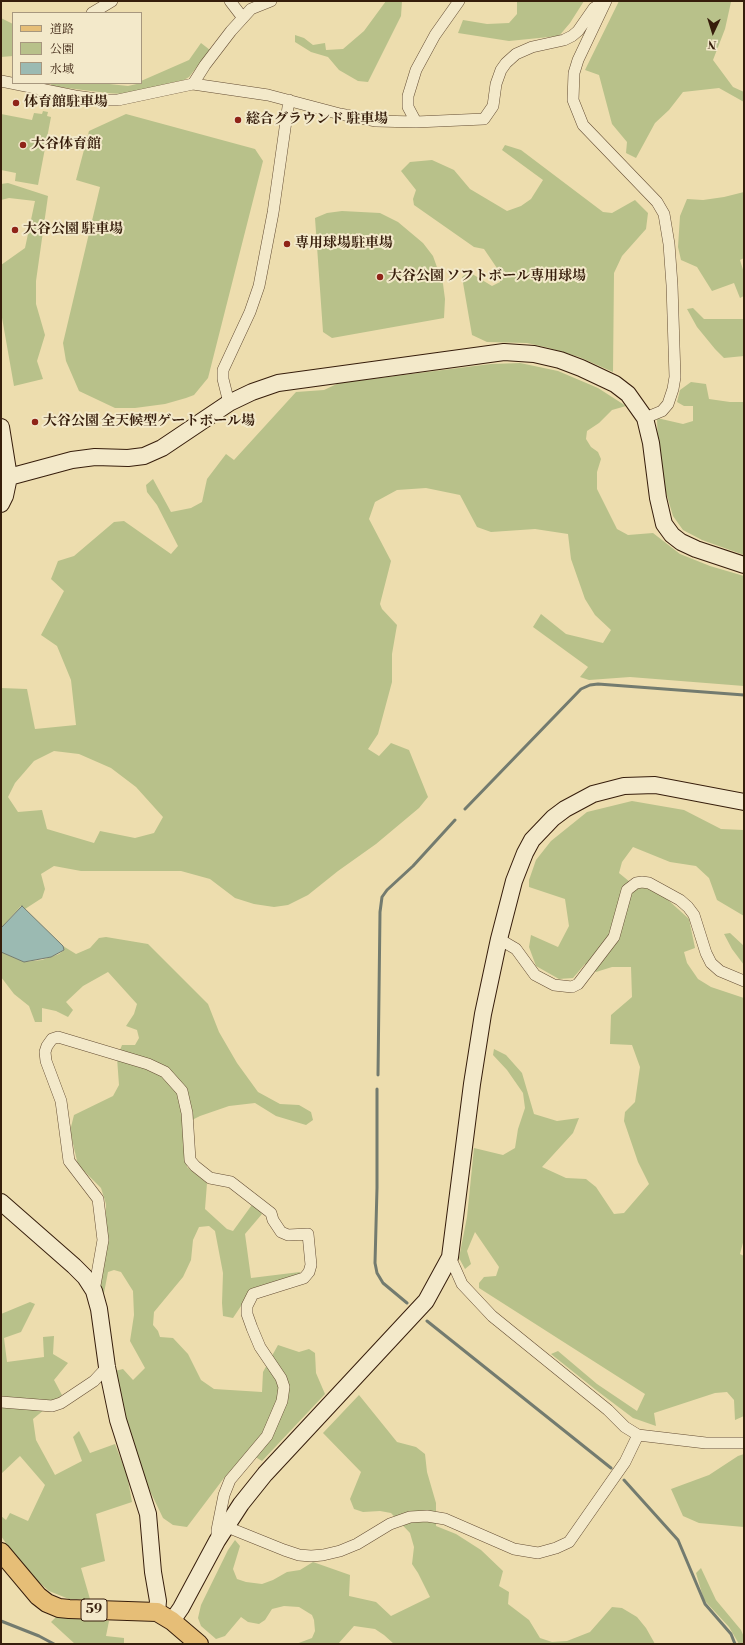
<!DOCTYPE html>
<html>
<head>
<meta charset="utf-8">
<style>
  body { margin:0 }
  #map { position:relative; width:745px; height:1645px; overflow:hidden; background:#edddae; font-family:"Libre Bodoni","Noto Serif JP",serif }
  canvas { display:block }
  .frame { position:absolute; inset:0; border:2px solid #361d0b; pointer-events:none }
  .legend { position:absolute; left:12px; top:12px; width:130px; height:72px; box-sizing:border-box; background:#f3e9ca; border:1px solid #a7977e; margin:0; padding:5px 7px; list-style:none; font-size:12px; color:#361d0b }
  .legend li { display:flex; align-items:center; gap:8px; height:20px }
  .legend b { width:20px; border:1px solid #a7977e }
  .north { position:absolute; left:693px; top:12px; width:40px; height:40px; -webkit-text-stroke:3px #f3e9ca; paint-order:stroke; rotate:184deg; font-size:11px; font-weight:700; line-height:16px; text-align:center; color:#361d0b }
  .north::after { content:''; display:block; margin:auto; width:14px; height:18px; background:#361d0b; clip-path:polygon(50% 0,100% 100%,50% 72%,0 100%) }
</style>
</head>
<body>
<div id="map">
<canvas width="745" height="1645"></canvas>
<div class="frame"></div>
<ul class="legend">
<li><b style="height:5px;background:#e6be77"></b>道路</li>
<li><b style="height:11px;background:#b8c18a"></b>公園</li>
<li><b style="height:11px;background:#9bbab2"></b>水域</li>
</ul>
<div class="north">N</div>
</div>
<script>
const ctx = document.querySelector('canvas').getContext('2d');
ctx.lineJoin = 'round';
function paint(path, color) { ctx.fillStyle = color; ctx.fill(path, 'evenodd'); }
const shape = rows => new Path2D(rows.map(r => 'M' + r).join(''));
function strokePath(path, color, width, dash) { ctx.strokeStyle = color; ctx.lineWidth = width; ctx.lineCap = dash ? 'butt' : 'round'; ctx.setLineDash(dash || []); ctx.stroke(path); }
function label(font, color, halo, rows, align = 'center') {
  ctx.font = font + ' "Libre Bodoni","Noto Serif JP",serif'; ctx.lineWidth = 4; ctx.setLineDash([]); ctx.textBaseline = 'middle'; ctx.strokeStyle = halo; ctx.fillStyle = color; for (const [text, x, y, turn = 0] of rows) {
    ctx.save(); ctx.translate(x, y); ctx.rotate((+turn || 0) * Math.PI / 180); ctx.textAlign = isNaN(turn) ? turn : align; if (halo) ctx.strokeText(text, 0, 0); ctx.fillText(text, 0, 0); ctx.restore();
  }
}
const green = shape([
  [386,1,402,1,401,16,368,82,358,81,339,70,328,57,311,52,295,42,295,35,304,38,313,45,325,43,326,50,343,49,364,31],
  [517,1,584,1,570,23,559,36,509,41,458,33,463,20,487,24,509,23,517,14],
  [619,1,730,1,731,2,725,29,713,60,733,87,744,92,744,102,719,88,683,92,669,110,655,123,636,158,626,153,627,142,612,124,599,75,585,70],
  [1,18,13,24,13,56,1,57],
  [201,43,210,50,189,77,184,80,122,94,107,93,51,86,51,83,100,83,128,86,141,83,141,81,189,60],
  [43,111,48,112,47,116,51,117,38,185,15,181,16,173,1,170,1,114,32,120,34,113,42,114],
  [126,114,255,149,263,161,208,378,194,395,186,398,165,404,135,408,115,408,79,391,66,361,63,343,100,187,76,180,89,131],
  [505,145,521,150,603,212,612,213,635,200,648,213,646,229,622,256,614,273,613,372,579,357,549,348,527,343,487,342,472,335,462,277,469,272,492,286,500,282,501,274,484,249,474,247,414,205,413,199,416,190,401,171,410,162,432,160,454,170,470,189,507,211,521,206,531,199,543,180,502,150],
  [8,183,48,196,36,281,36,304,45,335,37,361,43,379,14,386,1,312,1,265,25,248,35,201,9,198,1,200,1,184],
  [744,192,744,258,740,260,744,273,744,296,740,298,734,283,712,291,697,267,681,260,678,247,680,216,687,199,703,200,724,197],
  [342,211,380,213,398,222,423,243,433,256,443,284,445,299,444,318,332,338,323,332,315,218,327,213],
  [693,308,704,319,744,319,744,356,724,358,715,349,697,327,687,309],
  [520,363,558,371,598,388,626,406,612,410,599,423,587,431,586,439,591,447,598,452,601,459,597,472,597,489,617,529,628,535,653,533,680,554,710,566,744,576,744,686,630,677,589,680,580,677,588,667,533,627,541,614,566,634,603,643,611,630,595,615,585,599,571,559,568,534,535,529,491,532,477,527,460,495,426,488,397,490,375,502,369,519,391,561,380,604,382,609,397,625,392,654,392,682,378,734,368,749,379,756,391,743,409,750,428,797,419,808,376,844,338,871,308,895,288,905,274,907,254,904,235,898,210,879,181,871,81,871,54,866,41,874,45,889,42,898,25,909,21,906,1,928,1,688,27,689,35,729,76,725,71,680,57,646,41,635,64,591,51,579,58,561,74,556,114,522,124,521,171,554,178,546,157,505,147,492,146,485,153,479,171,512,191,508,202,502,207,479,226,454,234,460,296,392,324,390,339,383,491,364],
  [54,751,79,754,111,768,136,787,163,817,154,833,135,838,100,831,94,843,47,829,42,810,18,812,8,797,15,783,34,761],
  [691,382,706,384,709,399,730,402,744,402,744,555,702,540,683,530,673,516,662,479,658,452,657,418,683,424,693,421,693,406,684,406,677,402,680,390],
  [632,801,684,810,721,829,744,830,744,916,717,900,709,878,696,866,670,862,633,847,622,862,619,873,636,887,646,887,667,899,689,919,695,948,684,952,687,963,698,979,711,987,744,998,744,1239,740,1254,744,1256,744,1416,735,1420,734,1400,727,1392,715,1393,654,1413,656,1426,633,1418,596,1390,551,1354,558,1351,597,1384,637,1411,645,1394,479,1288,479,1283,484,1277,496,1276,499,1267,475,1232,467,1251,471,1264,465,1269,459,1258,467,1217,474,1148,503,1155,515,1148,518,1129,525,1108,523,1093,507,1070,493,1055,494,1049,506,1055,522,1073,534,1114,557,1121,579,1118,573,1133,542,1167,566,1178,586,1179,596,1187,614,1214,624,1213,649,1184,638,1162,624,1121,625,1112,635,1102,640,1067,632,1045,610,1044,611,1015,632,997,631,967,612,967,596,972,585,964,573,978,559,979,536,966,529,947,531,935,558,947,569,926,565,899,529,887,529,880,536,860,551,841,587,812],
  [730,933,744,946,744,965,732,949,724,934],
  [106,937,148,944,208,1004,219,1032,237,1063,258,1092,280,1104,299,1105,311,1112,313,1120,306,1125,276,1116,255,1103,229,1106,200,1116,194,1119,185,1132,187,1167,207,1183,205,1209,227,1229,233,1231,254,1202,262,1214,245,1234,251,1278,300,1272,300,1277,253,1288,233,1318,223,1316,222,1303,223,1273,215,1231,209,1226,199,1227,193,1240,191,1260,183,1277,154,1312,153,1325,158,1331,160,1337,173,1338,188,1354,201,1380,214,1389,262,1392,263,1372,278,1345,299,1352,309,1349,315,1353,316,1373,325,1394,262,1461,247,1452,224,1478,187,1527,173,1525,163,1518,139,1468,117,1394,115,1371,123,1369,133,1380,145,1368,130,1341,134,1315,133,1291,121,1272,114,1270,108,1272,104,1293,99,1291,105,1253,106,1204,101,1188,78,1165,70,1131,74,1115,113,1096,119,1085,117,1058,122,1045,135,1045,139,1038,137,1030,126,1026,134,1014,137,1004,108,972,83,986,66,1002,73,1010,68,1017,56,1011,42,1008,42,1022,35,1022,29,1006,14,994,1,977,1,952,24,962,42,960,59,954,64,950,63,946,76,954,90,948,99,938],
  [30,1302,35,1304,21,1332,4,1338,7,1362,44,1357,43,1337,54,1336,53,1354,68,1363,54,1380,62,1395,33,1419,36,1440,55,1475,82,1461,73,1437,79,1431,90,1453,115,1444,127,1475,132,1502,96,1514,105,1561,81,1568,90,1599,69,1599,49,1591,23,1568,1,1536,1,1516,6,1520,10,1513,28,1521,45,1485,20,1456,1,1474,1,1314],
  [359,1395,397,1442,416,1447,425,1454,427,1472,436,1503,436,1526,456,1534,481,1550,503,1571,499,1586,509,1592,508,1604,529,1620,540,1638,552,1642,567,1641,590,1632,612,1607,622,1608,637,1617,646,1628,655,1644,394,1644,384,1635,375,1629,354,1626,338,1644,296,1644,312,1638,315,1631,314,1620,312,1615,299,1607,284,1606,272,1609,265,1620,259,1624,248,1622,241,1617,225,1636,216,1639,201,1626,198,1618,201,1605,228,1550,235,1540,240,1546,233,1569,237,1579,246,1582,262,1584,273,1580,287,1572,300,1570,313,1562,350,1575,349,1596,376,1602,391,1616,430,1597,418,1573,412,1564,414,1547,410,1533,391,1513,380,1511,363,1512,354,1509,350,1499,361,1472,323,1433],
  [744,1454,744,1527,699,1523,683,1516,671,1489,709,1475,738,1456],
  [701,1568,716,1600,741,1630,744,1637,744,1644,739,1644,729,1627,704,1600,696,1573],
  [56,1617,109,1621,106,1636,124,1638,124,1644,75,1644,51,1622]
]);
const water = shape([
  [22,906,63,946,64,950,51,957,24,962,1,952,1,928,22,906]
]);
const stream = shape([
  [465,809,581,689,590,685,598,684,744,695],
  [378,1075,380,912,382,897,387,890,413,866,455,820],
  [377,1089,377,1188,375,1263,377,1273,383,1283,407,1303],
  [427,1321,611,1468],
  [624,1480,678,1540,705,1604,731,1634,735,1644],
  [1,1621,39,1636,54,1644]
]);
const street = shape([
  [230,1,243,18],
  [606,1,578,60,574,73,573,100,583,125,657,202,664,214,669,244,672,285,675,377,673,389,668,404,662,411,645,418],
  [92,13,112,1],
  [1,81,75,96,104,100,118,100,193,84,268,95,340,114,376,121,416,122,484,119,493,106,496,84,501,70,506,63,516,54,532,47,564,40,572,36,578,31,594,8,606,1],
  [193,84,205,65,231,31,251,9,271,1],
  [416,122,408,107,408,96,416,70,435,35,459,1],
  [229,403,223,379,223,370,250,312,259,286,273,213,289,100],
  [499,939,516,949,535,975,554,985,572,987,578,984,614,937,627,890,636,883,642,882,649,883,680,900,688,907,694,915,706,953,711,963,720,971,744,981],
  [450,1257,462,1284,492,1316,608,1410,625,1427,638,1435,706,1443,744,1443],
  [94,1291,103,1240,98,1199,69,1161,61,1101,46,1061,45,1052,47,1046,52,1039,58,1037,148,1064,165,1072,182,1091,187,1113,190,1160,195,1166,210,1178,231,1182,271,1213,273,1220,281,1232,288,1235,308,1234,311,1265,309,1272,304,1278,253,1294,247,1306,247,1314,252,1328,260,1347,281,1378,284,1387,282,1401,267,1436,230,1480,224,1495,217,1530,217,1539],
  [1,1402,52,1406,61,1403,94,1381,107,1367],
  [227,1527,284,1550,299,1555,311,1556,323,1555,340,1551,357,1544,390,1524,410,1517,427,1516,445,1519,514,1549,538,1553,556,1548,569,1542,625,1462,638,1435]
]);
const secondary = shape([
  [1,427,9,477,5,496,1,504],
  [9,477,72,460,95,457,128,458,144,456,162,448,229,403,252,392,278,383,504,352,534,354,560,360,581,368,615,384,628,394,645,418,651,443,658,498,664,524,672,535,681,542,696,549,744,565],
  [1,1202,74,1266,85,1277,94,1291,99,1309,107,1367,118,1420,148,1514,153,1572,158,1601,157,1612],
  [172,1621,181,1608,217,1541,241,1504,265,1474,426,1301,450,1257,472,1084,483,1014,499,939,514,881,525,853,532,840,553,818,565,809,593,794,624,786,655,785,744,802]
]);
const primary = shape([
  [1,1552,38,1596,47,1603,59,1608,69,1609,157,1612,172,1621,199,1644]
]);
const markers = [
  [16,103,4,"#8f2418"],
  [238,120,4,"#8f2418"],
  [23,145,4,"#8f2418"],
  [15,230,4,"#8f2418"],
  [287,244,4,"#8f2418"],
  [380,277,4,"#8f2418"],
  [35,422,4,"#8f2418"]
];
const shields = [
  [94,1610,26]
];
const shieldNames = [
  ["59",94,1610]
];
const poiNames = [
  ["体育館駐車場",24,103],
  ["総合グラウンド 駐車場",246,120],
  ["大谷体育館",31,145],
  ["大谷公園 駐車場",23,230],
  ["専用球場駐車場",295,244],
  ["大谷公園 ソフトボール専用球場",388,277],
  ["大谷公園 全天候型ゲートボール場",43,422]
];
paint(green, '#b8c18a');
paint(water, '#9bbab2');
strokePath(water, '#737b6f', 1);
strokePath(stream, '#737b6f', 3);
strokePath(street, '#644d34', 12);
strokePath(secondary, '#361d0b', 18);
strokePath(primary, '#361d0b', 20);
strokePath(street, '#f3e9ca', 11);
strokePath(secondary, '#f3e9ca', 16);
strokePath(primary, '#e6be77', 18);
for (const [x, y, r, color] of markers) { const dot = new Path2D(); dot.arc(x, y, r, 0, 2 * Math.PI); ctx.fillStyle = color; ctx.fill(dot); strokePath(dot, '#f3e9ca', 1.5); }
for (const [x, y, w] of shields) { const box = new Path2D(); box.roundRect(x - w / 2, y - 11, w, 22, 3); ctx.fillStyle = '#f3e9ca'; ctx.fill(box); strokePath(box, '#361d0b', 1); }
label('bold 13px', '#361d0b', null, shieldNames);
label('bold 14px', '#361d0b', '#f3e9ca', poiNames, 'left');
</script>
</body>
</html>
